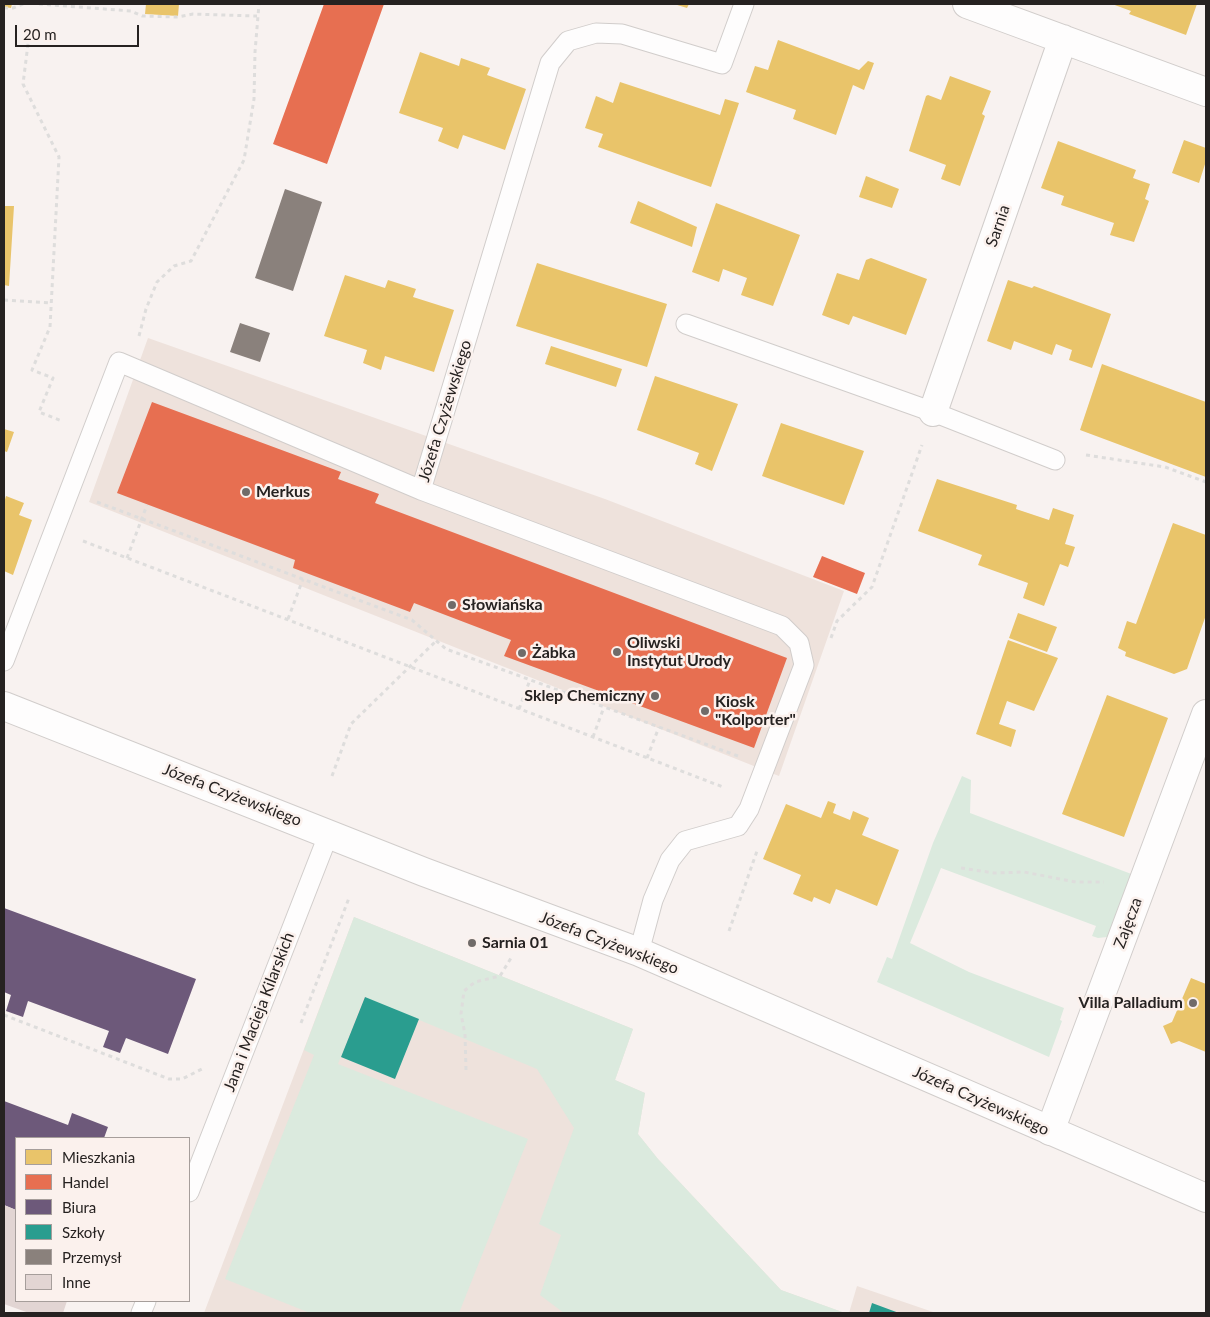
<!DOCTYPE html>
<html>
<head>
<meta charset="utf-8">
<style>
  body { margin:0 }
  #map { position:relative; width:1210px; height:1317px; overflow:hidden; background:#f8f2f0; font-family:Lato,sans-serif }
  canvas { display:block }
  .frame { position:absolute; inset:0; border:5px solid #262221; pointer-events:none }
  .legend { position:absolute; left:15px; top:1137px; width:175px; height:165px; box-sizing:border-box; background:#fbf1ed; border:1px solid #a69e9b; margin:0; padding:6px 9px; list-style:none; font-size:15px; color:#262221 }
  .legend li { display:flex; align-items:center; gap:10px; height:25px }
  .legend b { width:25px; border:1px solid #a69e9b }
  .scale { position:absolute; left:15px; top:25px; width:124px; height:22px; box-sizing:border-box; border:2px solid #262221; border-top:0; padding-left:6px; font-size:15px; line-height:18px; white-space:nowrap; color:#262221; -webkit-text-stroke:4px #fbf1ed; paint-order:stroke }
</style>
</head>
<body>
<div id="map">
<canvas width="1210" height="1317"></canvas>
<div class="frame"></div>
<ul class="legend">
<li><b style="height:14px;background:#e9c46a"></b>Mieszkania</li>
<li><b style="height:14px;background:#e76f51"></b>Handel</li>
<li><b style="height:14px;background:#6d597a"></b>Biura</li>
<li><b style="height:14px;background:#2a9d8f"></b>Szkoły</li>
<li><b style="height:14px;background:#8a817c"></b>Przemysł</li>
<li><b style="height:14px;background:#e2d5d3"></b>Inne</li>
</ul>
<div class="scale">20 m</div>
</div>
<script>
const ctx = document.querySelector('canvas').getContext('2d');
ctx.lineJoin = 'round';
function paint(path, color) { ctx.fillStyle = color; ctx.fill(path, 'evenodd'); }
const shape = rows => new Path2D(rows.map(r => 'M' + r).join(''));
function strokePath(path, color, width, dash) { ctx.strokeStyle = color; ctx.lineWidth = width; ctx.lineCap = dash ? 'butt' : 'round'; ctx.setLineDash(dash || []); ctx.stroke(path); }
function label(font, color, halo, rows, align = 'center') {
  ctx.font = font + ' Lato,sans-serif'; ctx.lineWidth = 5; ctx.setLineDash([]); ctx.textBaseline = 'middle'; ctx.strokeStyle = halo; ctx.fillStyle = color; for (const [text, x, y, turn = 0] of rows) {
    ctx.save(); ctx.translate(x, y); ctx.rotate((+turn || 0) * Math.PI / 180); ctx.textAlign = isNaN(turn) ? turn : align; if (halo) ctx.strokeText(text, 0, 0); ctx.fillText(text, 0, 0); ctx.restore();
  }
}
const built = shape([
  [148,338,605,499,844,591,779,776,89,502],
  [354,917,633,1029,615,1080,645,1093,638,1134,658,1159,781,1290,845,1313,204,1313],
  [857,1286,936,1313,849,1313]
]);
const green = shape([
  [962,776,971,780,970,813,1134,875,1112,932,1107,937,1098,938,1092,936,1096,926,941,868,910,943,969,972,1064,1008,1060,1020,1062,1021,1049,1057,877,982,887,957,892,959,933,843],
  [354,917,633,1029,615,1080,645,1093,638,1134,658,1159,781,1290,845,1313,564,1313,540,1295,561,1235,539,1224,574,1128,537,1069,364,997,338,1064,528,1139,459,1313,310,1313,225,1279,314,1055,304,1050]
]);
const homes = shape([
  [4,4,12,4,11,8,4,7],
  [146,4,179,4,178,16,145,14],
  [674,4,689,4,687,8],
  [1112,4,1197,4,1186,35,1129,14,1131,11],
  [778,40,859,70,868,61,874,63,864,90,853,85,836,135,793,119,796,110,746,92,755,66,768,70],
  [420,52,459,66,461,58,490,68,487,75,526,89,505,150,463,135,458,149,438,141,443,128,399,113],
  [950,76,991,91,982,114,985,116,960,186,941,179,946,165,909,151,926,96,928,95,941,100],
  [620,82,720,115,725,99,739,103,711,187,598,147,603,134,585,128,596,96,613,103],
  [1184,140,1206,148,1206,161,1199,183,1172,173],
  [1058,141,1136,170,1133,178,1150,184,1145,199,1149,201,1134,242,1110,235,1114,223,1061,205,1064,196,1041,188],
  [866,176,899,189,892,208,859,197],
  [638,201,697,227,692,247,630,223],
  [716,203,800,235,773,306,741,295,747,278,723,269,719,282,692,272],
  [4,206,14,206,9,286,4,285],
  [871,258,927,279,906,335,853,316,849,325,822,315,837,273,859,280,866,260],
  [537,263,667,304,647,367,516,326],
  [345,275,385,288,388,280,416,289,413,297,454,310,434,372,385,356,381,370,363,363,367,350,324,336],
  [1008,280,1032,288,1034,286,1111,314,1092,368,1069,360,1072,350,1056,344,1052,355,1014,341,1011,350,987,341],
  [551,346,622,369,616,387,545,364],
  [1102,364,1206,402,1206,477,1080,430],
  [655,376,738,404,712,471,695,464,699,453,637,430],
  [781,423,864,451,844,505,762,476],
  [4,429,14,432,7,452,4,451],
  [937,479,1017,505,1016,509,1049,520,1053,508,1074,515,1065,544,1075,547,1068,567,1060,564,1044,606,1023,598,1028,583,978,565,982,555,918,531],
  [6,496,24,503,19,515,32,520,13,575,4,571,4,503],
  [1173,523,1206,535,1206,615,1187,669,1174,674,1125,656,1126,652,1118,648,1127,621,1136,624],
  [1018,613,1057,627,1047,652,1009,638],
  [1008,640,1058,658,1034,711,1007,701,999,724,1016,730,1011,747,976,734],
  [1107,695,1168,718,1124,837,1062,814],
  [828,801,836,804,833,813,850,820,853,811,869,818,862,835,899,850,877,906,836,889,830,904,814,897,812,902,793,894,801,875,763,859,786,804,821,818],
  [1191,978,1206,984,1206,1052,1179,1041,1171,1044,1163,1026,1172,1022]
]);
const shops = shape([
  [324,4,384,4,327,164,273,144],
  [152,402,341,472,338,479,379,494,375,503,787,658,754,748,504,656,511,640,414,603,410,612,293,568,295,560,117,493],
  [822,556,865,573,857,594,813,577]
]);
const offices = shape([
  [4,908,196,979,168,1054,126,1038,120,1053,103,1047,109,1031,28,1001,23,1017,6,1011,11,995,4,992],
  [4,1101,68,1125,72,1113,108,1127,104,1138,16,1138,16,1210,4,1205]
]);
const schools = shape([
  [365,997,419,1019,395,1079,341,1057],
  [872,1303,899,1313,869,1313]
]);
const industry = shape([
  [285,189,322,202,293,291,255,278],
  [240,323,270,333,260,362,230,352]
]);
const building = shape([
  [4,1205,16,1210,16,1301,67,1301,63,1313,29,1313,4,1304]
]);
const path = shape([
  [39,4,131,11,142,16,178,17,193,14,257,16],
  [4,8,13,8,23,4],
  [29,36,23,84,59,157,50,327,32,370,53,378,39,412,62,421],
  [4,300,51,303],
  [139,336,146,309,157,282,174,266,191,261,244,160,254,99,255,52,259,4],
  [1086,455,1165,467,1206,482],
  [97,502,412,620,446,649,738,756],
  [83,541,723,787],
  [127,558,147,505],
  [288,619,303,579],
  [831,638,837,621,872,587,922,445],
  [519,709,530,680],
  [593,737,604,707],
  [647,758,659,727],
  [332,776,351,724,436,641],
  [961,868,994,873,1024,872,1076,882,1104,882],
  [729,931,757,851],
  [4,1015,169,1079,182,1079,202,1069],
  [301,1023,349,898],
  [466,1070,465,1034,461,1014,464,991,475,982,500,976,511,958]
]);
const service = shape([
  [686,324,933,412,1055,460],
  [421,490,782,626,799,643,804,665,749,809,738,826,685,841,670,860,653,900,639,952],
  [4,661,119,362,421,490,550,63,568,41,596,33,622,34,722,64,744,4],
  [189,1192,329,833],
  [141,1313,146,1301]
]);
const minor = shape([
  [967,4,1206,92],
  [933,412,1063,39],
  [1050,1131,1206,714]
]);
const tertiary = shape([
  [4,706,424,872,639,952,1206,1198]
]);
const markers = [
  [246,492,5,"#706b69"],
  [452,605,5,"#706b69"],
  [617,652,5,"#706b69"],
  [522,653,5,"#706b69"],
  [655,696,5,"#706b69"],
  [705,711,5,"#706b69"],
  [472,943,5,"#706b69"],
  [1193,1003,5,"#706b69"]
];
const streetNames = [
  ["Sarnia",998,226,-71],
  ["Józefa Czyżewskiego",445,411,-73],
  ["Józefa Czyżewskiego",232,795,21],
  ["Zajęcza",1128,923,-70],
  ["Józefa Czyżewskiego",609,943,21],
  ["Jana i Macieja Kilarskich",259,1012,-69],
  ["Józefa Czyżewskiego",981,1101,24]
];
const poiNames = [
  ["Merkus",256,492],
  ["Słowiańska",462,605],
  ["Oliwski",627,643],
  ["Instytut Urody",627,661],
  ["Żabka",532,653],
  ["Sklep Chemiczny",645,696,"right"],
  ["Kiosk",715,702],
  ["\"Kolporter\"",715,720],
  ["Sarnia 01",482,943],
  ["Villa Palladium",1183,1003,"right"]
];
paint(built, '#eee2dc');
paint(green, '#dbeade');
paint(homes, '#e9c46a');
paint(shops, '#e76f51');
paint(offices, '#6d597a');
paint(schools, '#2a9d8f');
paint(industry, '#8a817c');
paint(building, '#e2d5d3');
strokePath(service, '#d1cdcb', 21);
strokePath(minor, '#d1cdcb', 30);
strokePath(tertiary, '#d1cdcb', 30);
strokePath(path, '#dedddc', 3, [4, 4]);
strokePath(service, '#fefdfd', 19);
strokePath(minor, '#fefdfd', 28);
strokePath(tertiary, '#fefdfd', 28);
for (const [x, y, r, color] of markers) { const dot = new Path2D(); dot.arc(x, y, r, 0, 2 * Math.PI); ctx.fillStyle = color; ctx.fill(dot); strokePath(dot, '#fbf1ed', 2); }
label('16px', '#262221', '#fbf1ed', streetNames);
label('bold 16px', '#262221', '#fbf1ed', poiNames, 'left');
</script>
</body>
</html>
